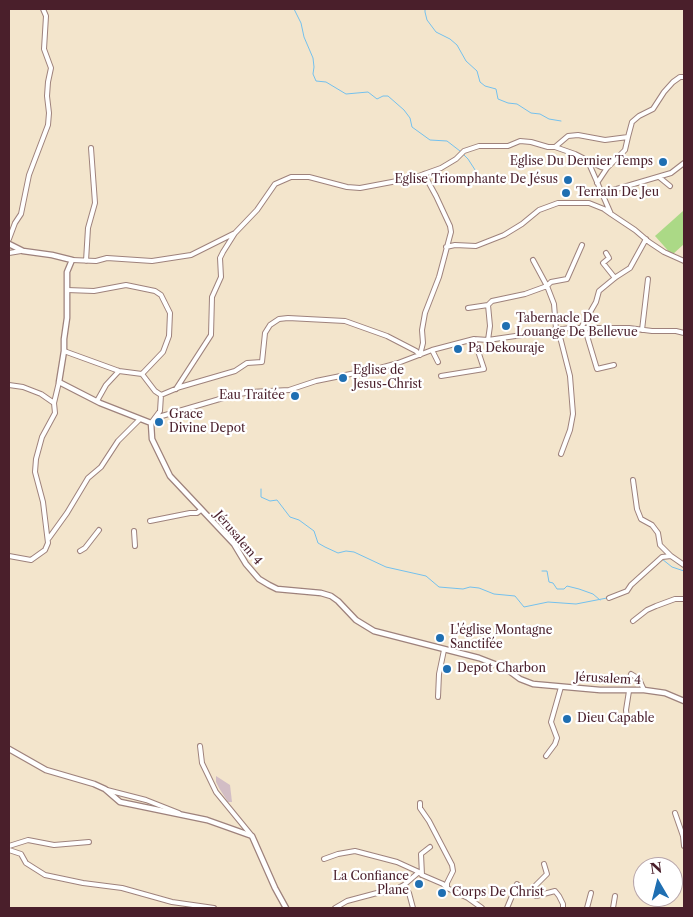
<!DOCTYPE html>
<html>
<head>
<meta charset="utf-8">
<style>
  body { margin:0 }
  #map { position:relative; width:693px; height:917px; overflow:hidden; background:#f3e5cc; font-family:"Libre Caslon Text",serif }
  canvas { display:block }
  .frame { position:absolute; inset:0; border:10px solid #4a1f2b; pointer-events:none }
  .north { position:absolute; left:633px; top:857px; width:50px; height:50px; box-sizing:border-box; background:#fff; border:1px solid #b7a5aa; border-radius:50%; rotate:352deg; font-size:14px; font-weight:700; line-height:20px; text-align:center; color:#4a1f2b }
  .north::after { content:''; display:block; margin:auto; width:18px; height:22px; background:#1f6fb2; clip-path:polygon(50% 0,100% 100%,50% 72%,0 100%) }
</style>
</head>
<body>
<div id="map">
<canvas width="693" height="917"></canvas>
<div class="frame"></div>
<div class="north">N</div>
</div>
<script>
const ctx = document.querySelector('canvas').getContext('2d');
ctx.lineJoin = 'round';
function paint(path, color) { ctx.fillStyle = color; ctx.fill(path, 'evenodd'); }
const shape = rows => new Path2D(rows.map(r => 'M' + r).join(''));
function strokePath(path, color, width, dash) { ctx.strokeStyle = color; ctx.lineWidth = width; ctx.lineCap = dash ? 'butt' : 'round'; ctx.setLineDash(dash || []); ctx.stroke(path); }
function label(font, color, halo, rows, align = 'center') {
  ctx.font = font + ' "Libre Caslon Text",serif'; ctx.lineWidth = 4.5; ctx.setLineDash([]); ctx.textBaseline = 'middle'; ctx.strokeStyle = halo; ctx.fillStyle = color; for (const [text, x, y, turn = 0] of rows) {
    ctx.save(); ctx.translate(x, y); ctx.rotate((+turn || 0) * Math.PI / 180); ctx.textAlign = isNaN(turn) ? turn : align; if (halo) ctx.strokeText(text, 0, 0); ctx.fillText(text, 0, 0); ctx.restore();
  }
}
const industrial = shape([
  [216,776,230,785,232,802,228,802,219,788,216,782]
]);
const green = shape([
  [683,211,684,244,672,255,655,236]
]);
const stream = shape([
  [294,9,301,23,304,37,313,58,314,67,313,74,316,81,326,82,346,94,368,92,377,99,383,96,388,96,404,110,410,118,412,127,430,140,447,141,460,151],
  [425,9,425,12,427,20,436,32,450,39,457,45,466,61,477,71,480,82,485,86,496,89,498,99,508,103,517,104,531,113,540,114,549,119,561,121],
  [463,154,468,159,479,176,490,185],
  [261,489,261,497,270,501,277,500,290,517,299,520,314,531,318,543,325,547,338,553,346,551,354,552,386,567,426,576,439,587,463,589,470,587,479,588,494,594,515,596,524,607,548,602,576,604,607,598],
  [662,559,672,567,684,571],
  [542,571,547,571,549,582,553,583,557,589,564,589,567,586,579,589,593,594,600,600]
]);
const minor = shape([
  [555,147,575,154,601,167,607,168,625,150,628,137],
  [587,159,611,214,635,230,649,242,664,252,684,261],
  [659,177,670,186],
  [597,183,607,168],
  [603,193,671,173,684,163],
  [9,239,15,223,21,214,29,175,48,125,49,113,47,96,48,82,51,68,44,49,46,16,43,9],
  [446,247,455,245,476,246,504,235,522,224,539,210,558,203,589,203,604,209,611,214],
  [9,253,21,251],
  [606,253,609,258,603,263,615,278],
  [72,260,96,261,107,258,152,261,191,255,235,233,257,210,275,184,291,177,309,177,347,187,360,188,413,178,441,168,456,159,464,151,479,146,508,146,520,141,531,142,548,147,555,147,568,136,578,135,605,140,628,137,632,122,639,116,653,109,664,92,673,82,680,77,684,77],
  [533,260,547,286,554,304,556,329],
  [86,261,88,228,95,203,91,148],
  [67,290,94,291,126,285,155,291,161,295,170,313,169,336,163,352,142,374],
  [468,308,488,305],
  [581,328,596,302,599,291,616,277,630,268,646,239],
  [558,329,570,376,573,414,570,430,561,454],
  [585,329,597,369,614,365],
  [642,330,648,279],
  [488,340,490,326,488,305,492,301,525,294,547,286,551,282,567,279,582,245],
  [432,350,438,362],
  [64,351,119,371,142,374,155,391,161,395],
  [441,376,484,369,474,339],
  [9,385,23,387,41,394,54,403,55,413,42,437,36,459,35,472,43,502,48,543,45,550,31,560,9,556],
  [176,389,211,335,212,297,221,277,220,258,223,252,235,233],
  [161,395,180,387,235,371,247,363,262,362,265,333,270,325,279,319,288,318,345,321,387,336,416,351,420,355,423,343,422,330,425,313,439,277,451,232,450,226,436,196,424,174],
  [97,401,106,385,119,371],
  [54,403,59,382],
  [155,418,230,396,250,392,289,390,316,381,380,368,398,363,432,350,474,339,488,340,570,328,629,328,652,331,676,331,684,333],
  [151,423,160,411,161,395],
  [633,480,637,509,641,519,652,525,658,533,660,545,671,556],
  [150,521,190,513,197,513,201,510],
  [134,531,135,546],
  [49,538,67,513,88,478,101,467,118,441,140,419],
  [80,551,85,548,99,530],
  [609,598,627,591,631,585,662,557,671,556,684,565],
  [633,621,647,610,656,606,675,599,684,599],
  [631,674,639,679,644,690],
  [438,697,439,674,444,650],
  [627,719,626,710,629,691],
  [200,746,202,763,216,792,252,836],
  [546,756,555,744,557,738,551,722,561,687],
  [107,790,146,800,179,813],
  [420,803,420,808,429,821,452,865,453,871,447,883,447,888],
  [675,813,683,836,684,846],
  [9,846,28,840,54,845,89,842],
  [9,850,21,854,26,863,45,875,83,883,122,888,172,902,214,908],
  [324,859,338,854,355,851,397,862,419,872],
  [544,864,547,874,533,888,532,893,536,896,555,891,559,896,563,904,563,908],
  [422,875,421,854,430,847],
  [404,885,409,893,413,908],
  [335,908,347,901,377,893,389,893,404,885,419,872,422,875,443,884,447,888,468,898,482,908],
  [507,908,517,884],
  [587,908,591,893],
  [613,908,615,896]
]);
const tertiary = shape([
  [9,244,23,251,52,255,72,260,67,272,67,318,64,339,64,351,59,382,100,403,151,423,152,439,170,476,234,544,246,564,259,579,269,585,277,589,321,593,331,596,338,601,356,620,374,631,479,658,505,668,520,679,533,684,600,690,644,690,665,693,684,701],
  [9,749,46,770,94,784,105,789,120,802,207,820,252,836,275,888,286,908]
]);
const markers = [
  [663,162,5,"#1f6fb2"],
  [568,180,5,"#1f6fb2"],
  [566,193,5,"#1f6fb2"],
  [506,326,5,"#1f6fb2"],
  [458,349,5,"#1f6fb2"],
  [343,378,5,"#1f6fb2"],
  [295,396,5,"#1f6fb2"],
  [159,422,5,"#1f6fb2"],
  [440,638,5,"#1f6fb2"],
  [447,669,5,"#1f6fb2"],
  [567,719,5,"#1f6fb2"],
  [419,884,5,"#1f6fb2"],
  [442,893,5,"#1f6fb2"]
];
const poiNames = [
  ["Eglise Du Dernier Temps",653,162,"right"],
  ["Eglise Triomphante De Jésus",558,180,"right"],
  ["Terrain De Jeu",576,193],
  ["Tabernacle De",516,319],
  ["Louange De Bellevue",516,333],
  ["Pa Dekouraje",468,349],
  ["Eglise de",353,371],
  ["Jesus-Christ",353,385],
  ["Eau Traitée",285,396,"right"],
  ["Grace",169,415],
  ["Divine Depot",169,429],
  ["L'église Montagne",450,631],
  ["Sanctifée",450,645],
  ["Depot Charbon",457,669],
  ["Dieu Capable",577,719],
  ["La Confiance",409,877,"right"],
  ["Plane",409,891,"right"],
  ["Corps De Christ",452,893]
];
const streetNames = [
  ["Jérusalem 4",238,538,50],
  ["Jérusalem 4",608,679,3]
];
paint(industrial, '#d2bdc5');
paint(green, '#abd986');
strokePath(stream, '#73c0ed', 1);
strokePath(minor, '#9e827c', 6);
strokePath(tertiary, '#9e827c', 7);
strokePath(minor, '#fff', 4);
strokePath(tertiary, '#fff', 4.5);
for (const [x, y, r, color] of markers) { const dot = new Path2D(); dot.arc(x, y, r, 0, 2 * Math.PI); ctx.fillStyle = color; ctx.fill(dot); strokePath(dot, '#fff', 2); }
label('12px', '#4a1f2b', '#fff', poiNames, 'left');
label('12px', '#4a1f2b', '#fff', streetNames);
</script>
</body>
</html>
